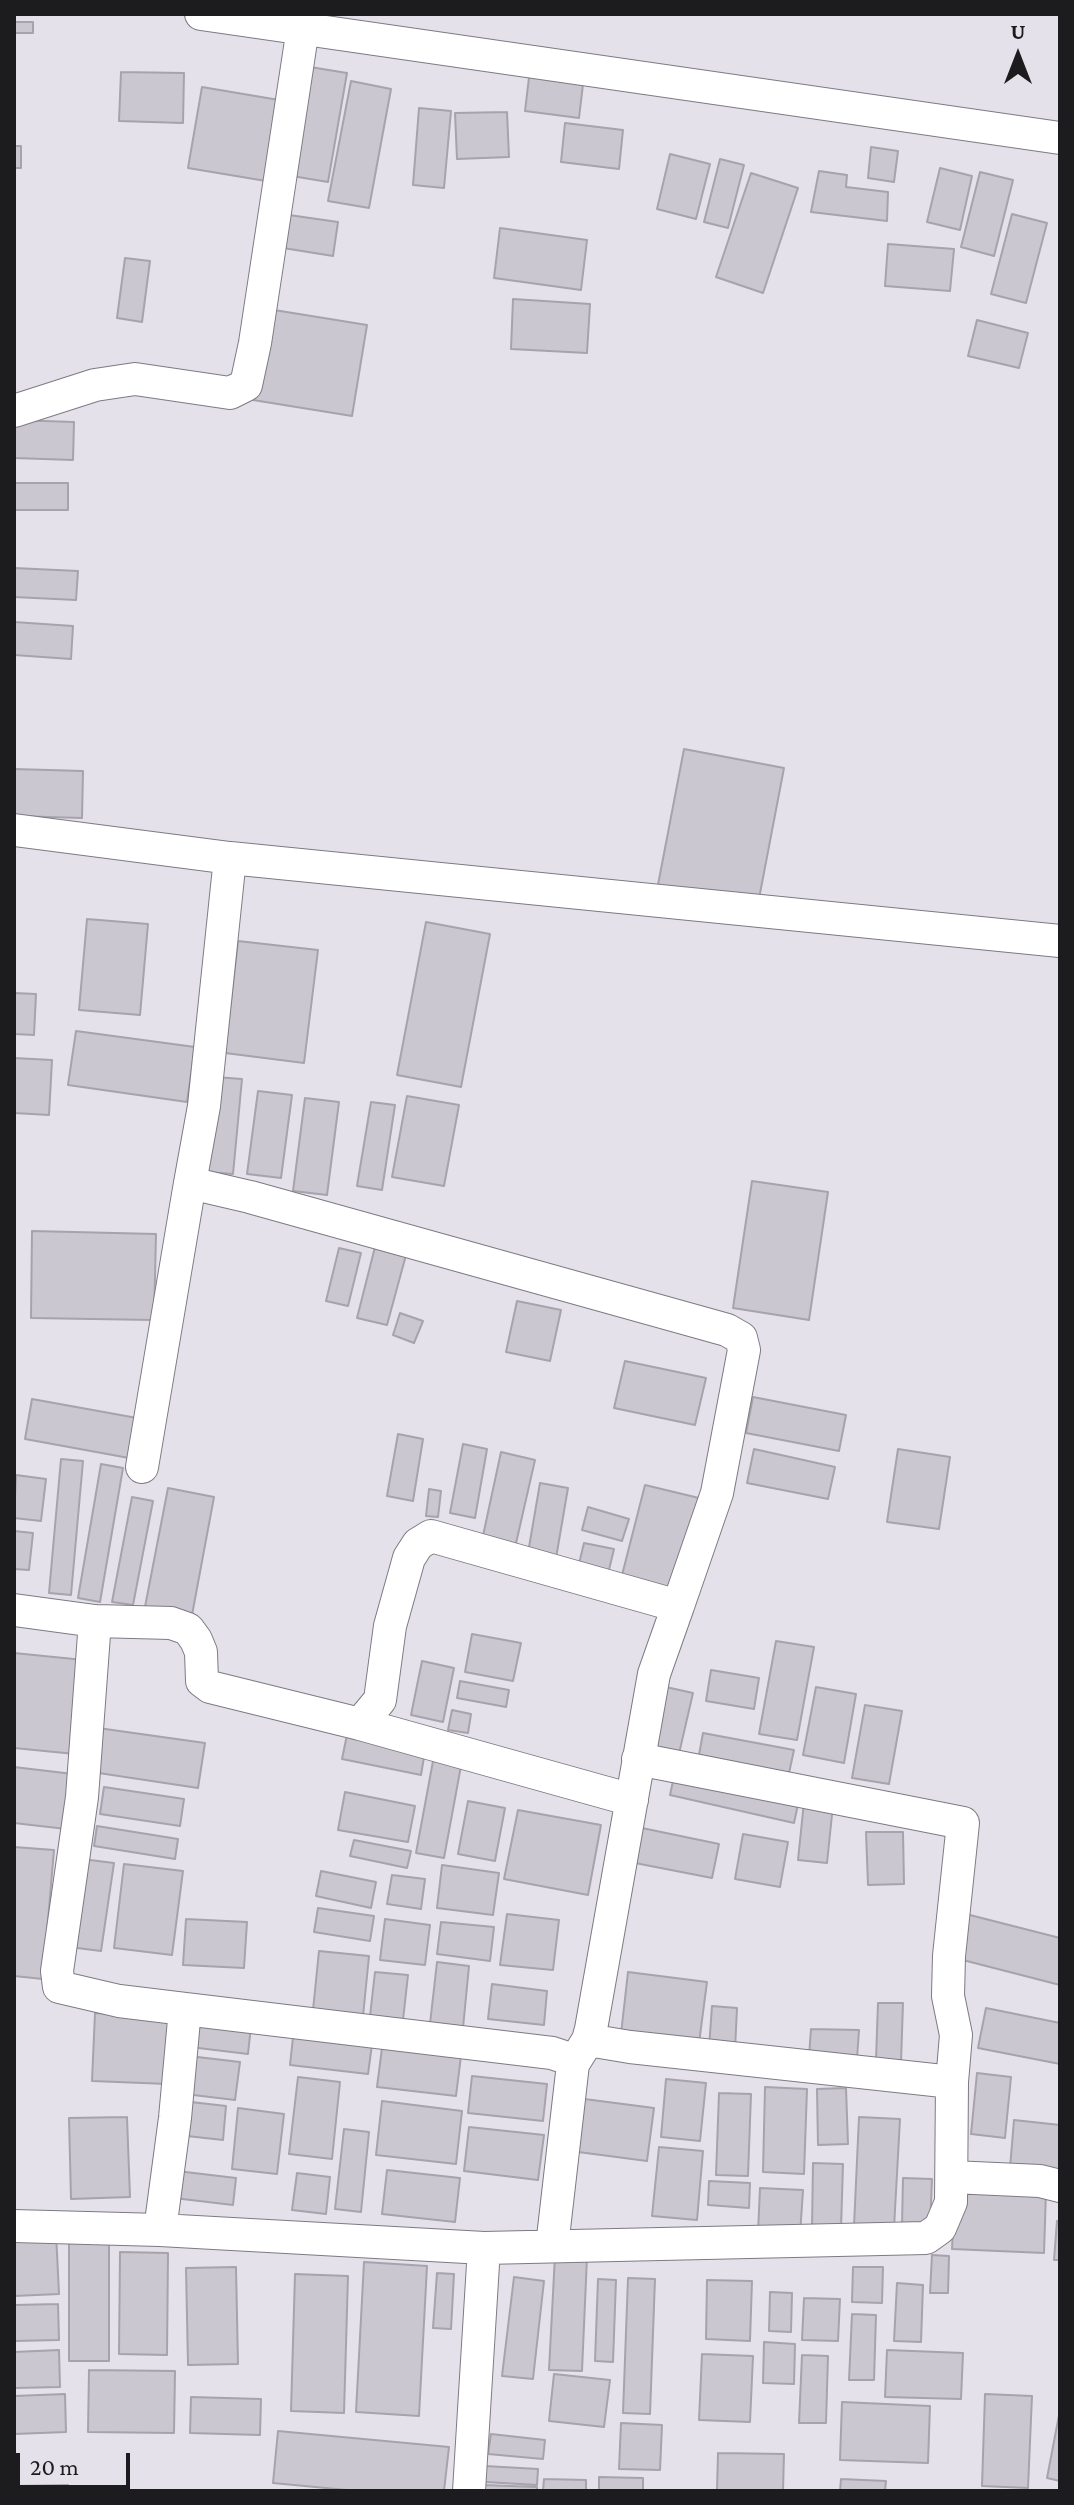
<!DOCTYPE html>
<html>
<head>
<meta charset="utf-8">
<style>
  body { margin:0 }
  #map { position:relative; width:1074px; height:2505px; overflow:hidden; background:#e5e1ea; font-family:"Crimson Pro",serif }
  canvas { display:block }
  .frame { position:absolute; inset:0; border:16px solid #1c1b1e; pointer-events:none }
  .north { position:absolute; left:978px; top:16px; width:80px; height:80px; -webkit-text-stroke:6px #e5e1ea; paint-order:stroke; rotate:0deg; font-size:22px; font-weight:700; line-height:32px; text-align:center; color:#1c1b1e }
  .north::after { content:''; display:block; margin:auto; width:28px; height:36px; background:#1c1b1e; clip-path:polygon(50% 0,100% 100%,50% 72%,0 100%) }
  .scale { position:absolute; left:16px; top:2453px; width:114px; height:36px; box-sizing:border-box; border:4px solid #1c1b1e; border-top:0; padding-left:10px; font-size:24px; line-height:28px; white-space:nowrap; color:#1c1b1e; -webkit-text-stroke:6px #e5e1ea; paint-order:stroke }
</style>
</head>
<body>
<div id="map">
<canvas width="1074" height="2505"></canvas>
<div class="frame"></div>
<div class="north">U</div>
<div class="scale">20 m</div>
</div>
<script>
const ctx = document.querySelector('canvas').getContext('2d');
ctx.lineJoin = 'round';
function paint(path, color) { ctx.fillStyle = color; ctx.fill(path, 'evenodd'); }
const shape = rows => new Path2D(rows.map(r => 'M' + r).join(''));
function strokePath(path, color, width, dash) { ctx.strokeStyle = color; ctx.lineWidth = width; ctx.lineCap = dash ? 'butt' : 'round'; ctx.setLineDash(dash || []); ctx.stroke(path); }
const building = shape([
  [14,22,33,22,33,33,14,33,14,22],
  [304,66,347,73,328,182,286,175,304,66],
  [530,69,584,76,579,118,525,111,530,69],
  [121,72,184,73,183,123,119,121,121,72],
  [351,81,391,89,369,208,328,201,351,81],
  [202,87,279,100,266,181,188,168,202,87],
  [419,108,451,111,444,188,413,185,419,108],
  [507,112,509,157,457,159,455,113,507,112],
  [565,123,623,130,619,169,561,162,565,123],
  [14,146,21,146,21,168,14,168,14,146],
  [871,147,898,151,894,182,868,178,871,147],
  [670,154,710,164,696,219,657,209,670,154],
  [720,159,744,165,728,228,704,222,720,159],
  [940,168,972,176,960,230,927,222,940,168],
  [819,171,847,175,846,187,888,192,887,221,811,212,819,171],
  [980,172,1013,180,994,256,961,247,980,172],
  [751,173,798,188,763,293,716,277,751,173],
  [282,214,338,222,333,256,277,247,282,214],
  [1012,214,1047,223,1026,303,991,294,1012,214],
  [500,228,587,240,581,290,494,278,500,228],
  [888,244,954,249,950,291,885,286,888,244],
  [125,258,150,261,142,322,117,318,125,258],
  [513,299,590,304,587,353,511,349,513,299],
  [268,309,367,325,352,416,253,400,268,309],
  [977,320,1028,333,1019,368,968,356,977,320],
  [14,420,74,422,73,460,14,458,14,420],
  [14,483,68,483,68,510,14,510,14,483],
  [14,568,78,571,76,600,14,597,14,568],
  [14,622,73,626,71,659,14,655,14,622],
  [684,749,784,768,757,909,657,890,684,749],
  [14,769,83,771,82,818,14,816,14,769],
  [87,919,148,924,140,1015,79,1010,87,919],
  [426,922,490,934,461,1087,397,1075,426,922],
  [238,941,318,950,304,1063,225,1053,238,941],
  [14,993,36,994,34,1035,14,1034,14,993],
  [76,1031,195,1047,187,1102,68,1085,76,1031],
  [14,1058,52,1060,49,1115,14,1113,14,1058],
  [215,1077,242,1079,233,1174,206,1172,215,1077],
  [258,1091,292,1095,281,1178,247,1174,258,1091],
  [407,1096,459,1105,444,1186,392,1177,407,1096],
  [305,1098,339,1102,327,1195,293,1191,305,1098],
  [371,1102,395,1105,382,1190,357,1186,371,1102],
  [752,1181,828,1192,809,1320,733,1308,752,1181],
  [32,1231,156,1234,154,1320,31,1318,32,1231],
  [375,1247,406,1255,387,1325,357,1318,375,1247],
  [339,1248,361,1253,348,1306,326,1301,339,1248],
  [517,1301,561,1310,550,1361,506,1352,517,1301],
  [400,1313,423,1321,414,1343,393,1335,400,1313],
  [625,1361,706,1378,695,1425,614,1408,625,1361],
  [753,1397,846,1415,839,1451,746,1433,753,1397],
  [32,1399,137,1418,129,1458,25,1439,32,1399],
  [398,1434,423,1439,413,1501,387,1496,398,1434],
  [463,1444,487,1449,475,1518,450,1513,463,1444],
  [754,1449,835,1467,828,1499,747,1483,754,1449],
  [898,1449,950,1457,939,1529,887,1522,898,1449],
  [501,1452,535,1460,514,1552,481,1545,501,1452],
  [61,1459,83,1461,71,1595,49,1593,61,1459],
  [101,1464,123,1468,100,1602,78,1598,101,1464],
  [16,1475,46,1479,41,1521,14,1518,16,1475],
  [540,1483,568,1488,556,1558,528,1553,540,1483],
  [645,1485,699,1498,675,1593,621,1579,645,1485],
  [168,1488,214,1497,192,1615,145,1607,168,1488],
  [429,1489,441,1491,438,1517,426,1516,429,1489],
  [132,1497,153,1501,133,1605,112,1602,132,1497],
  [588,1507,629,1519,622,1541,582,1530,588,1507],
  [14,1531,33,1533,29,1570,14,1569,14,1531],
  [584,1543,614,1549,608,1574,578,1568,584,1543],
  [472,1634,521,1643,513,1681,465,1672,472,1634],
  [776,1641,814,1647,797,1740,759,1734,776,1641],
  [14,1653,84,1660,75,1754,14,1748,14,1653],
  [422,1661,454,1668,443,1722,411,1715,422,1661],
  [711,1670,759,1678,754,1709,706,1701,711,1670],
  [460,1681,509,1690,506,1707,457,1698,460,1681],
  [666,1687,693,1693,678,1758,651,1752,666,1687],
  [816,1687,856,1694,844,1763,803,1755,816,1687],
  [865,1705,902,1711,889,1784,852,1778,865,1705],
  [452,1710,471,1714,468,1733,448,1730,452,1710],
  [98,1728,205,1743,198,1788,92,1772,98,1728],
  [348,1730,426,1745,421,1775,342,1759,348,1730],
  [703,1733,794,1750,789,1773,699,1755,703,1733],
  [433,1761,461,1766,444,1858,416,1853,433,1761],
  [14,1767,73,1774,66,1829,14,1823,14,1767],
  [676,1767,800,1795,794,1823,670,1795,676,1767],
  [104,1787,184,1799,180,1826,100,1814,104,1787],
  [345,1792,415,1806,408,1842,338,1830,345,1792],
  [468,1801,505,1808,495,1861,458,1854,468,1801],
  [804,1802,833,1805,827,1863,798,1860,804,1802],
  [518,1810,601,1825,588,1895,504,1879,518,1810],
  [97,1826,178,1839,175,1859,94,1846,97,1826],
  [642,1828,719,1844,712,1878,635,1863,642,1828],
  [866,1832,903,1832,904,1884,868,1885,866,1832],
  [743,1834,788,1842,780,1887,735,1879,743,1834],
  [354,1840,411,1851,407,1868,350,1856,354,1840],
  [14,1847,54,1850,43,1979,14,1976,14,1847],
  [82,1859,114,1863,101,1951,69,1947,82,1859],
  [124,1864,183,1871,172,1955,114,1948,124,1864],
  [442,1865,499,1873,493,1915,437,1908,442,1865],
  [321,1871,376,1882,371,1908,316,1896,321,1871],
  [392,1875,425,1879,421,1909,387,1904,392,1875],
  [318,1908,374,1916,370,1941,314,1932,318,1908],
  [507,1914,559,1920,553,1970,500,1965,507,1914],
  [966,1914,1060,1938,1060,1985,955,1958,966,1914],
  [186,1919,247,1922,244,1968,183,1965,186,1919],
  [385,1919,430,1925,425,1965,380,1960,385,1919],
  [441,1922,494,1927,490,1961,437,1954,441,1922],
  [319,1951,369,1956,363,2016,313,2010,319,1951],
  [437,1962,469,1966,463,2028,430,2024,437,1962],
  [375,1972,408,1975,403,2020,370,2016,375,1972],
  [628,1972,707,1982,699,2043,621,2034,628,1972],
  [492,1984,547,1991,544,2025,488,2019,492,1984],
  [878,2003,903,2003,901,2062,876,2060,878,2003],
  [712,2006,737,2008,735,2050,709,2048,712,2006],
  [986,2008,1060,2023,1060,2064,978,2048,986,2008],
  [95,2013,170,2017,168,2084,92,2081,95,2013],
  [193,2020,251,2026,248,2054,190,2047,193,2020],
  [294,2028,373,2037,368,2074,290,2065,294,2028],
  [811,2029,859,2030,857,2059,809,2057,811,2029],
  [382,2048,461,2056,456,2096,377,2087,382,2048],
  [189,2056,240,2062,235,2100,185,2094,189,2056],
  [977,2073,1011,2077,1005,2138,971,2134,977,2073],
  [472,2076,547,2084,543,2121,468,2113,472,2076],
  [298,2077,340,2082,332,2159,289,2154,298,2077],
  [666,2079,706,2083,700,2141,661,2137,666,2079],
  [765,2087,807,2089,804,2174,763,2172,765,2087],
  [846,2088,848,2144,818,2145,817,2089,846,2088],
  [719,2093,751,2094,748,2176,716,2175,719,2093],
  [569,2097,654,2108,647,2161,563,2150,569,2097],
  [382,2101,462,2111,456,2164,376,2155,382,2101],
  [191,2102,226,2106,223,2140,187,2136,191,2102],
  [238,2108,284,2114,277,2174,232,2169,238,2108],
  [127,2117,130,2197,71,2199,69,2118,127,2117],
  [859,2117,900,2119,894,2228,854,2226,859,2117],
  [1014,2120,1060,2125,1060,2173,1010,2168,1014,2120],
  [469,2127,544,2135,538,2180,464,2171,469,2127],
  [344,2129,369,2132,361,2212,335,2209,344,2129],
  [659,2147,703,2151,697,2220,652,2216,659,2147],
  [813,2163,843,2164,841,2229,812,2229,813,2163],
  [387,2170,460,2178,455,2222,382,2214,387,2170],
  [177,2171,236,2178,233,2205,174,2198,177,2171],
  [297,2173,330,2177,326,2214,292,2210,297,2173],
  [903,2178,932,2179,930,2227,902,2226,903,2178],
  [709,2181,750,2183,749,2208,708,2205,709,2181],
  [760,2188,803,2190,800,2235,758,2233,760,2188],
  [955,2188,1046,2191,1044,2253,952,2249,955,2188],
  [1057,2221,1060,2221,1060,2260,1054,2260,1057,2221],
  [69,2231,109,2231,109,2361,69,2361,69,2231],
  [56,2233,59,2294,14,2296,14,2235,56,2233],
  [120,2252,168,2253,167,2355,119,2354,120,2252],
  [555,2255,587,2257,582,2371,549,2370,555,2255],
  [932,2255,949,2256,948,2293,930,2293,932,2255],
  [364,2262,427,2266,419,2416,356,2412,364,2262],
  [236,2267,238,2364,188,2365,186,2268,236,2267],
  [853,2267,883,2267,882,2303,852,2302,853,2267],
  [437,2273,454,2274,451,2329,433,2328,437,2273],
  [295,2274,348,2276,344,2413,291,2411,295,2274],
  [514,2277,544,2281,533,2379,502,2376,514,2277],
  [628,2278,655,2279,650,2414,623,2413,628,2278],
  [598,2279,616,2280,613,2362,595,2361,598,2279],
  [707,2280,752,2281,750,2341,706,2339,707,2280],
  [897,2283,923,2285,921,2342,894,2341,897,2283],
  [770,2292,792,2293,791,2332,769,2331,770,2292],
  [804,2298,840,2299,838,2341,802,2340,804,2298],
  [58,2304,59,2340,14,2341,14,2305,58,2304],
  [852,2314,876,2315,874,2380,849,2380,852,2314],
  [764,2342,795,2344,794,2384,763,2383,764,2342],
  [59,2350,60,2387,14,2388,14,2352,59,2350],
  [887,2350,963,2353,961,2399,885,2397,887,2350],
  [702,2354,753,2356,750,2422,699,2420,702,2354],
  [802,2355,828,2356,826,2423,799,2423,802,2355],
  [89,2370,175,2371,174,2433,88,2432,89,2370],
  [554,2374,610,2380,604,2427,549,2421,554,2374],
  [65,2394,66,2432,14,2434,14,2396,65,2394],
  [985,2394,1032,2396,1028,2488,982,2486,985,2394],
  [191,2397,261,2399,260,2435,190,2433,191,2397],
  [842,2402,930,2406,928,2463,840,2460,842,2402],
  [1060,2410,1060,2481,1047,2478,1060,2410],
  [621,2423,662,2425,660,2470,619,2469,621,2423],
  [278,2431,449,2447,444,2491,357,2491,273,2483,278,2431],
  [491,2434,545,2440,543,2459,488,2454,491,2434],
  [718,2453,784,2454,783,2491,717,2491,718,2453],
  [485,2466,538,2469,537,2485,485,2482,485,2466],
  [599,2477,643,2478,643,2491,599,2491,599,2477],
  [544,2479,586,2480,586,2491,543,2491,544,2479],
  [841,2479,886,2481,885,2491,840,2491,841,2479],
  [68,2485,68,2491,14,2491,14,2486,68,2485],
  [483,2485,537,2487,537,2491,483,2491,483,2485]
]);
const minor = shape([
  [201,14,1060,138],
  [14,411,95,385,135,379,230,393,246,385,255,343,303,28],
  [14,830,230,858,1060,941],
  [230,858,204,1106,190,1183,250,1197,727,1330,741,1338,744,1350,717,1493,678,1606],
  [142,1467,190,1183],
  [14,1610,95,1621,171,1623,188,1629,196,1640,201,1652,202,1681,210,1687,360,1724,380,1700,390,1626,409,1558,418,1544,431,1536,678,1606,654,1674,591,2029,588,2040,573,2064,552,2246],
  [95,1621,82,1797,57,1971,59,1987,119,2001,185,2009],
  [360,1724,632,1800],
  [588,2040,630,2047,952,2082],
  [952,2177,1040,2181,1060,2186],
  [14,2226,160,2230,484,2248,926,2238,940,2228,951,2202,952,2082,956,2035,948,1996,949,1956,963,1823,638,1759],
  [160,2230,175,2118,185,2009,552,2053,567,2058,573,2064],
  [469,2491,484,2248]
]);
paint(building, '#cbc7d0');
strokePath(building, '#a6a3ac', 2);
strokePath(minor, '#7e7a83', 34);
strokePath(minor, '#fff', 32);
</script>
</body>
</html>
